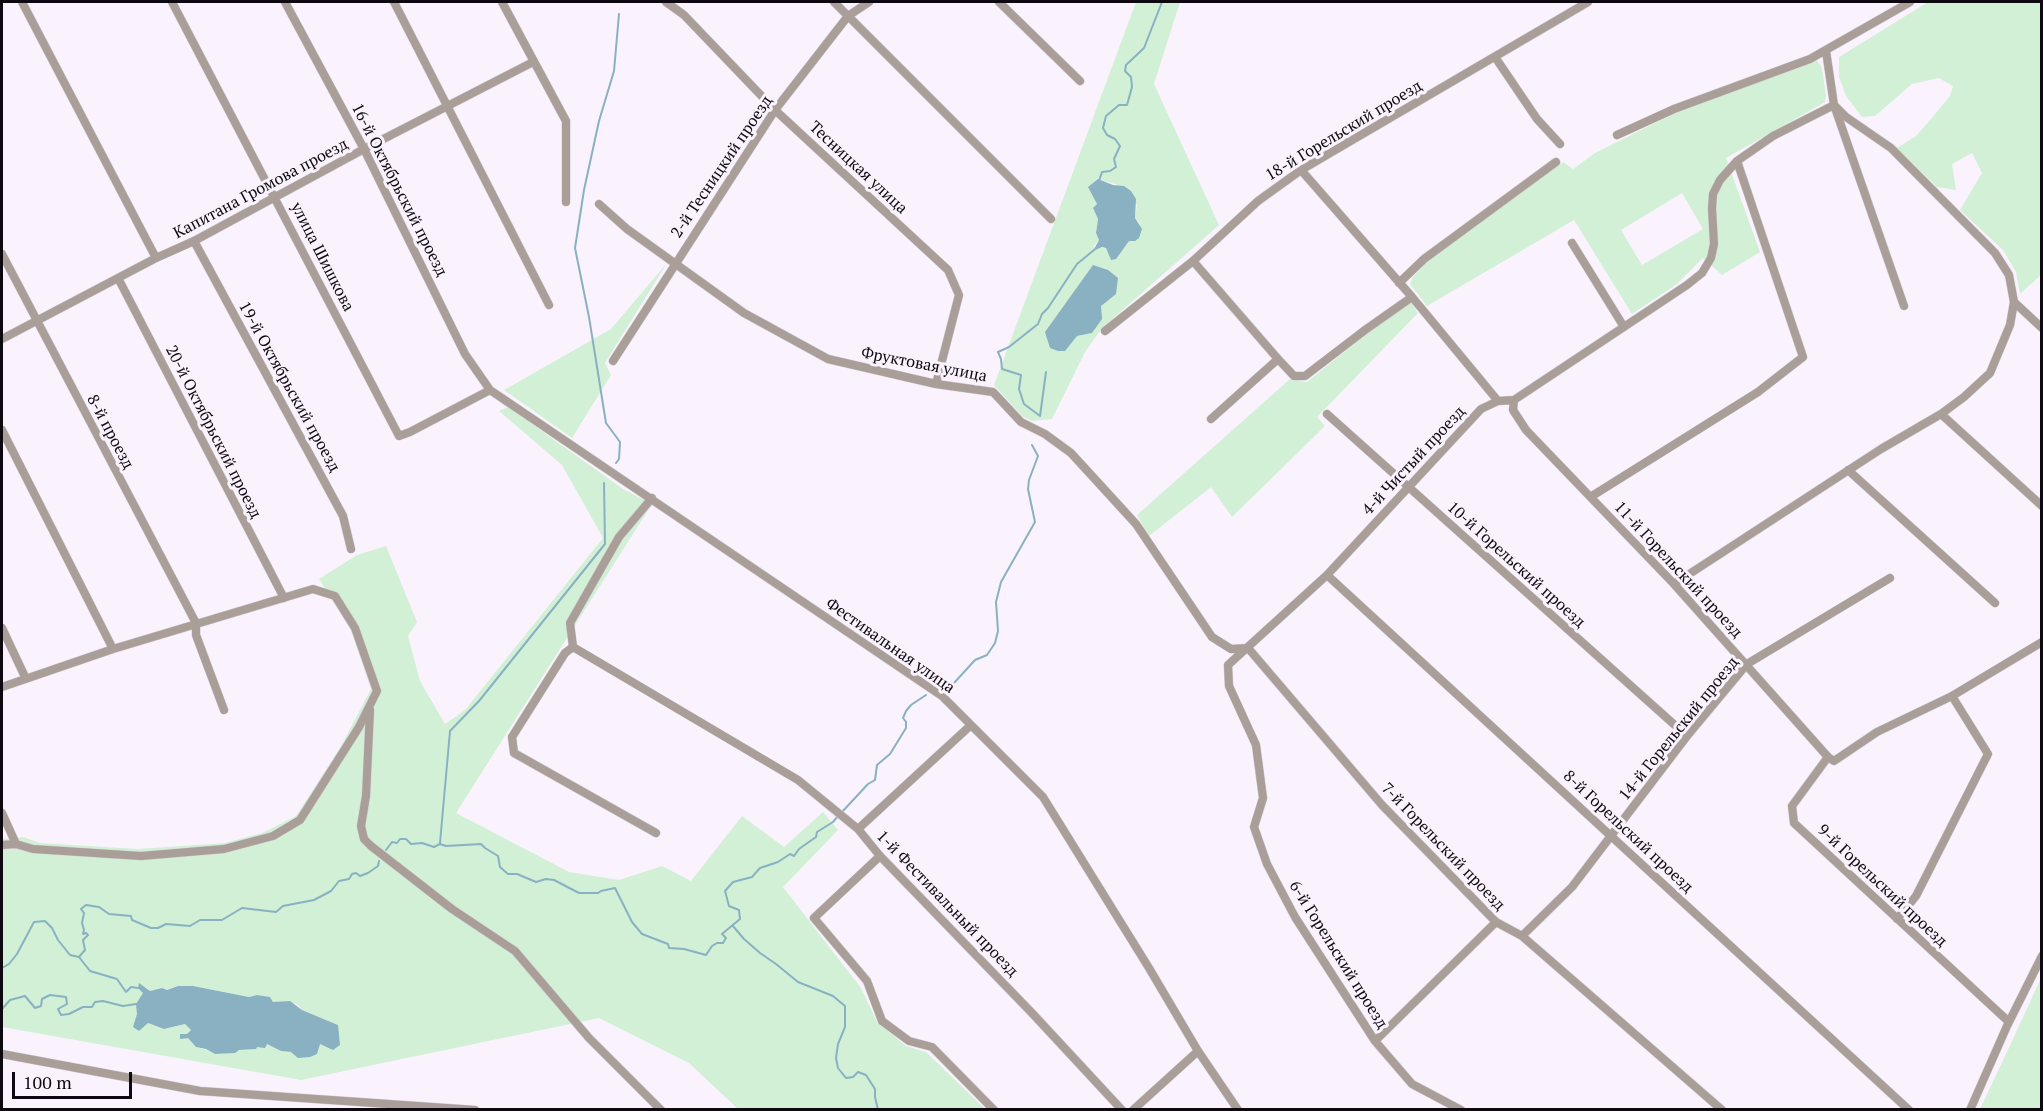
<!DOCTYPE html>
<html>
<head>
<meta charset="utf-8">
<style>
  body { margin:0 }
  #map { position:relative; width:2043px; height:1111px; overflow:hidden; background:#faf3fd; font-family:"PT Serif",serif }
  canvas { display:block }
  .frame { position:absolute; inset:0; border:3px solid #0e0910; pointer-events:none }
  .scale { position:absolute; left:12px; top:1072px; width:120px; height:27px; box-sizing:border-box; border:3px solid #0e0910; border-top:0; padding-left:8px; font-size:18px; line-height:21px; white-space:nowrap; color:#0e0910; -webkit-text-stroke:4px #faf3fd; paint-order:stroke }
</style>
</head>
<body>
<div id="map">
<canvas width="2043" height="1111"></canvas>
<div class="frame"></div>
<div class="scale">100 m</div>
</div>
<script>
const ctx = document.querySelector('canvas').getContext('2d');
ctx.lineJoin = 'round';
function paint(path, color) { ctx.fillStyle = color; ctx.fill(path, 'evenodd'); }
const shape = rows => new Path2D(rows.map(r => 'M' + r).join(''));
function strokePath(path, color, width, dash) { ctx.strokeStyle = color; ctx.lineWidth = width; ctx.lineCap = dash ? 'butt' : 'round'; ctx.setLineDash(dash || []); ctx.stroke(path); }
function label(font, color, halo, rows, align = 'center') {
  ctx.font = font + ' "PT Serif",serif'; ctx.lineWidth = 6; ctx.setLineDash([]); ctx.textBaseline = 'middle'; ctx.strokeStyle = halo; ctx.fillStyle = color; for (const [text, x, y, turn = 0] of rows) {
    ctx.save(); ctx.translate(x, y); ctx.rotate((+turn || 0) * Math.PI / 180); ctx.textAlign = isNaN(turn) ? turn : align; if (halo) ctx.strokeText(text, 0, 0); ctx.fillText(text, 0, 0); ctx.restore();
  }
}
const green = shape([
  [1136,2,1180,2,1154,84,1219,225,1102,328,1085,352,1052,419,1032,421,1022,416,994,385],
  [1098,179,1118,185,1137,205,1135,218,1140,224,1116,258,1111,260,1106,248,1093,247,1099,240,1096,233,1098,219,1093,208,1097,204],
  [1118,278,1101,307,1092,333,1077,336],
  [1928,2,2041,2,2041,275,2020,294,2016,272,2003,250,1960,210,1982,173,1972,153,1952,164,1956,190,1937,187,1897,148,1916,136,1931,119,1950,96,1953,86,1939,78,1912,84,1875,116,1862,117,1846,96,1839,77,1839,57],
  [1817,60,1822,68,1826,96,1825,102,1726,158,1760,252,1722,275,1703,258,1677,284,1632,314,1574,220,1427,306,1410,284,1413,277,1426,263,1563,162,1573,169,1595,153,1673,114],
  [1682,193,1703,229,1642,265,1621,230],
  [667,263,605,363,611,375,572,438,504,390,611,329],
  [1411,303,1418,313,1317,417,1325,426,1232,517,1211,487,1149,536,1137,515,1290,379,1307,382,1368,333],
  [508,407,623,489,652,504,456,813,569,872,619,880,662,866,691,881,742,816,784,847,823,812,838,830,783,887,861,988,877,1022,906,1046,926,1052,985,1109,738,1109,689,1063,599,1018,301,1080,2,1027,2,839,23,837,40,843,138,849,225,843,262,833,296,816,340,748,371,689,351,630,319,579,357,555,386,546,417,622,408,636,420,681,445,724,465,710,603,538,562,465,499,411],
  [178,986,193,986,249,997,257,995,270,997,273,1002,297,1004,302,1010,338,1025,320,1044,291,1052,281,1051,267,1044,256,1047,255,1049,239,1050,221,1054,196,1047,188,1038,187,1034,191,1030,185,1024,164,1029,148,1023,134,1027,146,987,150,991,162,988,166,990],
  [2041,978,2041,1109,1980,1109,2013,1039]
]);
const water = shape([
  [1098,179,1113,185,1124,186,1131,191,1136,199,1135,218,1142,229,1139,238,1135,241,1129,241,1116,259,1111,260,1106,248,1102,247,1093,251,1099,240,1096,233,1098,219,1093,208,1097,204,1088,187],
  [1093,265,1108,270,1118,278,1116,294,1101,306,1102,319,1092,333,1077,336,1065,351,1058,351,1050,348,1045,332],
  [139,983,150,991,162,988,167,990,178,986,193,986,249,997,257,995,270,997,273,1002,290,1001,302,1010,338,1025,340,1045,333,1050,320,1044,317,1054,310,1057,298,1058,291,1052,281,1051,267,1044,265,1048,257,1047,256,1049,239,1050,235,1053,215,1054,206,1049,196,1047,188,1038,180,1039,180,1034,187,1034,191,1030,185,1024,164,1029,148,1023,139,1031,133,1027,137,1014,136,1004,143,993,138,988]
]);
const stream = shape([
  [1099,181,1102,172,1110,171,1116,167,1114,159,1120,146,1115,139,1107,135,1103,128,1106,116,1119,105,1127,105,1132,87,1131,77,1125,71,1126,65,1144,48,1162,2],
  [1040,416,1024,404,1019,389,1021,375,1002,369,1001,359,998,352,1009,347,1038,324,1042,314,1048,308,1077,264,1094,250],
  [1040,416,1046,372],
  [616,463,619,459,620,442,606,423,589,317,575,248,584,190,599,121,614,71,619,14],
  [938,686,954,683,975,660,987,655,995,643,998,631,996,602,1001,582,1035,522,1028,489,1029,480,1038,456,1032,445],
  [842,812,868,784,875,780,877,765,890,754,906,728,906,722,903,718,906,711,911,705,926,695],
  [440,843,450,731,479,701,605,544,604,483],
  [386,850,392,842,397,843,400,839,406,839,411,844,422,843,434,847,440,844,446,846,481,844,485,848,498,856,500,867,508,874,517,874,536,882,546,879,554,880,579,893,598,893,601,891,615,888,632,922,642,934,668,944,669,948,684,949,706,955,712,946,717,943,723,943,726,938,722,934,740,919,739,910,729,906,725,891,733,882,752,877,760,868,778,862,790,854,794,856,799,849,816,837,817,832,833,822,838,816],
  [733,926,744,939,760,953,776,964,798,982,833,996,845,1006,845,1027,838,1044,836,1058,838,1068,846,1078,853,1077,858,1072,866,1075,875,1089,875,1097,878,1110],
  [79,957,90,971,117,979,126,992,131,987,138,988],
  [2,968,9,964,17,954,34,922,45,921,52,928,58,940,70,955,79,957,85,950,83,940,88,935,86,933,83,934,84,930,82,923,84,913,81,909,86,905,99,907,109,914,131,916,132,920,151,928,158,928,166,924,190,926,200,920,222,920,242,908,276,912,283,906,314,900,331,891,339,881,349,879,352,874,356,873,360,876,368,873,378,866,379,861],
  [2,1009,10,1000,25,996,35,1008,41,1006,42,999,50,995,66,997,67,1004,58,1009,61,1015,69,1014,83,1007,92,1007,95,1002,103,1001,123,1006,136,1004]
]);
const minor = shape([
  [22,2,156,258],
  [172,2,399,436,410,432,490,390],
  [285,2,364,149,465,354,490,390,942,696,1043,797,1149,968,1198,1051,1238,1110],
  [394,2,549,305],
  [502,2,566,121,566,202],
  [666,2,684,15,775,110,948,270,959,295,936,384],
  [834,2,1051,219],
  [999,2,1080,81],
  [1826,51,1834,105,1904,306],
  [1495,57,1537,119,1560,144],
  [1834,105,1846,117,1891,148,1995,253,2009,275,2014,302,2010,325,1990,373,1964,397,1941,414],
  [1617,135,1674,109,1810,59,1910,2],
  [1301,170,1412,297,1498,401],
  [599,204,627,229,744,313,828,359,936,384,993,392,1021,422,1045,434,1071,453,1136,524,1212,637,1231,649,1248,648],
  [194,241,343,516,351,549],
  [1572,243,1624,327],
  [2,254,196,623,196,635,224,710],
  [1193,261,1278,359],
  [118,278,284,598],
  [1399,283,1424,259,1556,162],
  [2014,302,2042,328],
  [1105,331,1193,261,1258,201,1301,170,1588,2],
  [2,339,156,258,194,241,364,149,533,62],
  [613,361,775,110,848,16,869,2],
  [1514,400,1513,410,1526,430,1674,584,1828,757,1834,761,1877,732,1952,696,2042,642],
  [1327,414,1687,736],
  [1211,419,1278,359,1294,376,1305,376,1365,330,1412,297],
  [2,430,113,649],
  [1848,470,1995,603],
  [1592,496,1758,392,1803,357,1737,161],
  [1327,575,1909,1110],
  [1674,584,1881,449,1941,414,2042,506],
  [2,628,26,679],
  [573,647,798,780,858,829,880,856,1032,1013,1122,1110],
  [573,647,565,653,512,737,514,753,656,833],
  [573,647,570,623,619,537,652,498],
  [1248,648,1382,805,1496,922,1522,936,1722,1110],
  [2,687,113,649,313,589,335,596,355,628,377,691,359,727,300,820,273,836,224,849,141,856,33,849,16,844,2,845],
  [370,710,366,796,361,826,364,839,371,846,452,909,515,951,589,1038,661,1110],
  [1828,757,1792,806,1794,823,2009,1022],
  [2,813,16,844],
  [858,829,971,725],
  [880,856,814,918,867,981,882,1021,909,1041,932,1047,994,1110],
  [1897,919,1916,896,1988,754,1952,696],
  [1522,936,1572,887,1687,736,1747,664,1890,578],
  [1375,1041,1496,922],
  [2,1054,200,1091,475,1110],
  [1133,1110,1198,1051],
  [1461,1110,1412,1084,1375,1041,1295,917,1267,864,1254,827,1263,798,1256,745,1229,686,1228,665,1327,575,1481,409,1498,401,1514,400,1687,285,1702,273,1711,258,1714,244,1712,209,1713,194,1720,180,1737,161,1773,136,1834,105],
  [1970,1110,2007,1026,2042,956]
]);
const streetNames = [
  ["18-й Горельский проезд",1344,131,-31],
  ["2-й Тесницкий проезд",722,167,-56],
  ["Тесницкая улица",858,168,43],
  ["Капитана Громова проезд",261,189,-28],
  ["16-й Октябрьский проезд",399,190,63],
  ["улица Шишкова",322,257,63],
  ["Фруктовая улица",924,365,11],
  ["19-й Октябрьский проезд",289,387,61],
  ["8-й проезд",110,432,62],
  ["20-й Октябрьский проезд",213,432,63],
  ["4-й Чистый проезд",1414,461,-47],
  ["10-й Горельский проезд",1516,565,42],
  ["11-й Горельский проезд",1678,570,47],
  ["Фестивальная улица",890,646,35],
  ["14-й Горельский проезд",1679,729,-51],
  ["8-й Горельский проезд",1628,832,43],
  ["7-й Горельский проезд",1443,847,46],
  ["9-й Горельский проезд",1882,886,43],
  ["1-й Фестивальный проезд",947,904,46],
  ["6-й Горельский проезд",1338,955,58]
];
paint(green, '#d2f0d6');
paint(water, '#89b1c2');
strokePath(stream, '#89b1c2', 2);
strokePath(minor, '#d4ced7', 9);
strokePath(minor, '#aa9e98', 8);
label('16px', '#0e0910', '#faf3fd', streetNames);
</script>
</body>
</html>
